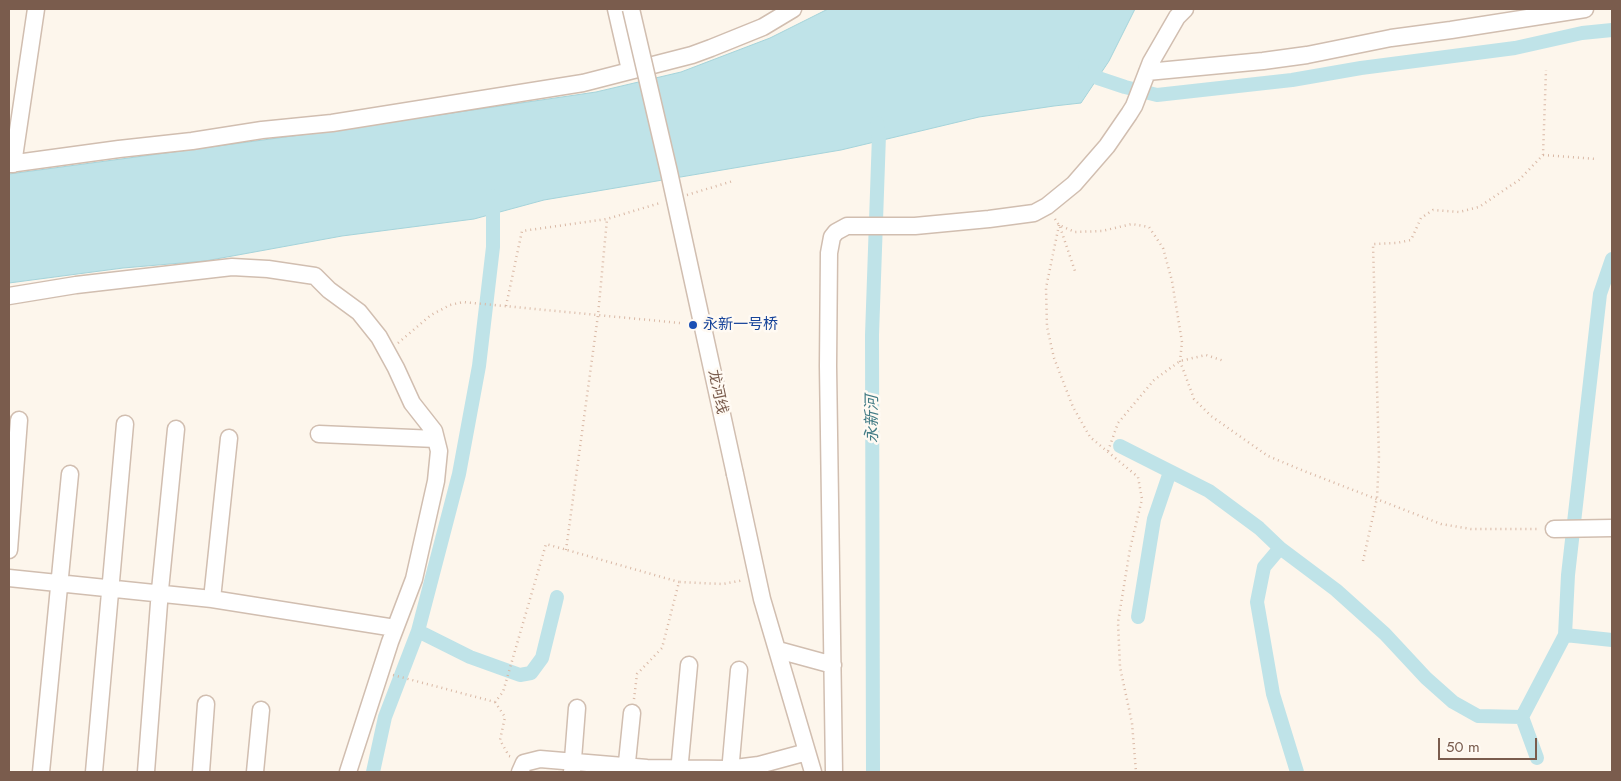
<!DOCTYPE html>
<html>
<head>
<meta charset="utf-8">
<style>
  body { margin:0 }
  #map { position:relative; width:1621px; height:781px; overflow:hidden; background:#fdf6ec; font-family:Jost,sans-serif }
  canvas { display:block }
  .frame { position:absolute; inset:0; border:10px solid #7a5c4d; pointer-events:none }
  .scale { position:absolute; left:1438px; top:738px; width:99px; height:22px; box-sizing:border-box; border:2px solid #7a5c4d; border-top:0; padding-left:6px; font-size:15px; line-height:18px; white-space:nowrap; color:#7a5c4d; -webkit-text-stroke:4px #fffaf3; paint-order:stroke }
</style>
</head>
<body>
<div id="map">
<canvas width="1621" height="781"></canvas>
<div class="frame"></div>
<div class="scale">50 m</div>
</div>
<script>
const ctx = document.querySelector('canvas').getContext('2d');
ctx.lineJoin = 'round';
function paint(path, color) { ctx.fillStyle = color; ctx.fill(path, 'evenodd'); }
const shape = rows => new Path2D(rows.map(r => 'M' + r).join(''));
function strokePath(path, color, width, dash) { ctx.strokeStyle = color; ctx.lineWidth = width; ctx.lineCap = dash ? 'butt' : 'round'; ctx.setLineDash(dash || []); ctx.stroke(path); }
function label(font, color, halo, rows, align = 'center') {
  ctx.font = font + ' Jost,"Noto Sans SC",sans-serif'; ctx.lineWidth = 5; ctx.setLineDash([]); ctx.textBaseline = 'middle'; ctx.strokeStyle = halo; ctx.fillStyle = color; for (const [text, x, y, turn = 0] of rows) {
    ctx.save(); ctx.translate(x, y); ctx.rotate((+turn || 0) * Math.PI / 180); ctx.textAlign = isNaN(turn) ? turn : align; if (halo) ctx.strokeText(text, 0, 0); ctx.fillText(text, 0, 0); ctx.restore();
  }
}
const water = shape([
  [828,9,1135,9,1109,61,1081,103,1054,106,979,117,841,150,544,200,474,219,342,236,205,261,123,268,9,283,9,174,315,133,596,92,681,72,770,38,828,9]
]);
const canal = shape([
  [1085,66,1098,78,1125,87,1157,95,1292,80,1361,68,1515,48,1582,33,1612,30],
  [1120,446,1209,491,1259,528,1280,548,1336,590,1385,634,1426,678,1453,702,1478,716,1522,717],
  [1280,548,1264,567,1257,602,1273,694,1297,772],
  [1138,617,1154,519,1170,472],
  [418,631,470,657,520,675,531,673,542,658,557,597],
  [1565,635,1612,640],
  [1537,758,1522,717,1565,635,1568,575,1600,294,1612,259],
  [373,772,385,717,418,631,459,474,479,366,493,247,493,196],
  [873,772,872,335,879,135,877,123]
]);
const path = shape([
  [1543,155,1597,159],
  [687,195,733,181],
  [1055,219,1059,225,1075,232,1102,231,1132,224,1149,227,1163,248,1172,281,1182,342,1180,361,1194,399,1211,416,1268,456,1304,471,1441,524,1471,529,1540,529],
  [1059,225,1046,288,1047,327,1054,358,1073,407,1090,437,1138,477,1142,499,1130,549,1118,622,1120,667,1132,723,1136,772],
  [1060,227,1076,274],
  [506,306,522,231,607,219,660,203],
  [398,343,431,315,450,305,463,302,680,323],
  [1108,451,1118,423,1154,380,1180,361,1206,355,1224,361],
  [566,550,598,315,607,219],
  [1363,561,1377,498,1379,458,1373,244,1396,243,1411,240,1421,218,1433,210,1459,212,1479,207,1519,180,1543,155,1546,70],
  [393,675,495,702,503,692,546,544,679,582],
  [634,699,637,674,662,648,679,582,723,584,744,580],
  [495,702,505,717,500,740,509,756,512,757]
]);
const minor = shape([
  [616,9,630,70],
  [1147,72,1263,61,1307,55,1391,38,1451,30,1585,9],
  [9,164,119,149,192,141,262,130,332,123,583,83,692,55,711,48,763,27,793,9],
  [13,164,36,9],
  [9,296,76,285,232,267,268,269,315,276,329,290,359,312,379,337,396,368,412,403,434,431,439,451,436,481,414,579,390,642,348,772],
  [319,434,436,439],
  [735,474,762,599,813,772],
  [1554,529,1612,528],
  [9,550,19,420],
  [9,578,212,599,395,628],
  [212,599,229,438],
  [778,650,833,665],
  [41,772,70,474],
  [94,772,125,424],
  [146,772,160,590,176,429],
  [201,772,206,704],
  [255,772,261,710],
  [520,772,524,763,540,759,647,768,727,769,759,765,807,752],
  [572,772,577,708],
  [626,772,632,713],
  [679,772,689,665],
  [730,772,739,670],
  [834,772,828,366,829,253,832,237,836,232,847,226,915,226,989,219,1034,213,1047,206,1074,184,1107,146,1129,114,1134,106,1151,62,1177,17,1185,9]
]);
const minorBridge = shape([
  [631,9,669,172,735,474]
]);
const markers = [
  [693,325,5,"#1a4fb4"]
];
const transitNames = [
  ["永新一号桥",703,325]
];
const streetNames = [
  ["龙河线",717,392,78]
];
const waterNames = [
  ["永新河",873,419,-90]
];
paint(water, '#bfe3e8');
strokePath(water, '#a5d3da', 1);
strokePath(canal, '#bfe3e8', 14);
strokePath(minor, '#d1beb0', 19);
strokePath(path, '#d9b8a5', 2.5, [1, 4]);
strokePath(minor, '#fff', 16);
strokePath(minorBridge, '#d1beb0', 19, []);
strokePath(minorBridge, '#fff', 16);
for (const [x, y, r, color] of markers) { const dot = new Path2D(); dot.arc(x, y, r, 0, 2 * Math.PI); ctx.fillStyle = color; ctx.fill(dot); strokePath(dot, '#fffaf3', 2); }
label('15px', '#164399', '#fffaf3', transitNames, 'left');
label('15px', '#7a5c4d', '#fffaf3', streetNames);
label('italic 16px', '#437c86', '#fffaf3', waterNames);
</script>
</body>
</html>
